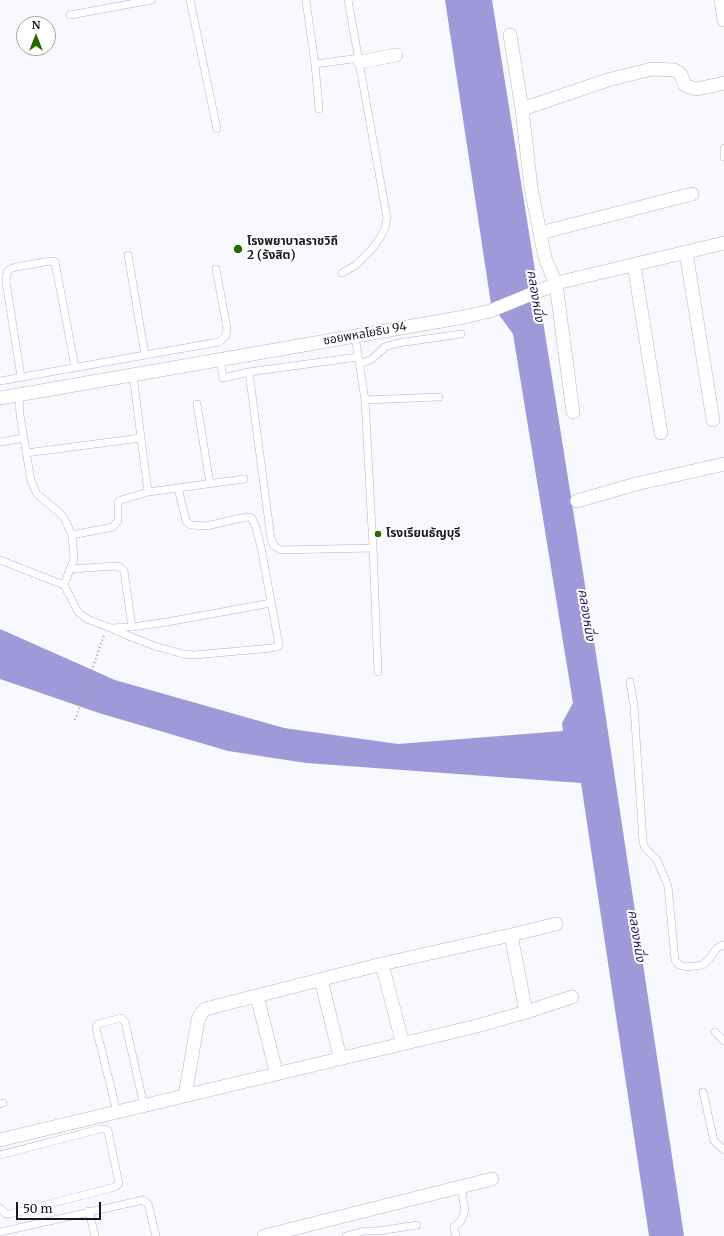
<!DOCTYPE html>
<html>
<head>
<meta charset="utf-8">
<style>
  body { margin:0 }
  #map { position:relative; width:724px; height:1236px; overflow:hidden; background:#f8f8ff; font-family:Merriweather,serif }
  canvas { display:block }
  .north { position:absolute; left:16px; top:16px; width:40px; height:40px; box-sizing:border-box; background:#fff; border:1px solid #a3a3a6; border-radius:50%; rotate:0deg; font-size:11px; font-weight:700; line-height:16px; text-align:center; color:#1a1920 }
  .north::after { content:''; display:block; margin:auto; width:14px; height:18px; background:#256a01; clip-path:polygon(50% 0,100% 100%,50% 72%,0 100%) }
  .scale { position:absolute; left:16px; top:1202px; width:85px; height:18px; box-sizing:border-box; border:2px solid #1a1920; border-top:0; padding-left:5px; font-size:12px; line-height:14px; white-space:nowrap; color:#1a1920; -webkit-text-stroke:3px #fff; paint-order:stroke }
</style>
</head>
<body>
<div id="map">
<canvas width="724" height="1236"></canvas>
<div class="north">N</div>
<div class="scale">50 m</div>
</div>
<script>
const ctx = document.querySelector('canvas').getContext('2d');
ctx.lineJoin = 'round';
function paint(path, color) { ctx.fillStyle = color; ctx.fill(path, 'evenodd'); }
const shape = rows => new Path2D(rows.map(r => 'M' + r).join(''));
function strokePath(path, color, width, dash) { ctx.strokeStyle = color; ctx.lineWidth = width; ctx.lineCap = dash ? 'butt' : 'round'; ctx.setLineDash(dash || []); ctx.stroke(path); }
function label(font, color, halo, rows, align = 'center') {
  ctx.font = font + ' Merriweather,"Noto Sans Thai",serif'; ctx.lineWidth = 4; ctx.setLineDash([]); ctx.textBaseline = 'middle'; ctx.strokeStyle = halo; ctx.fillStyle = color; for (const [text, x, y, turn = 0] of rows) {
    ctx.save(); ctx.translate(x, y); ctx.rotate((+turn || 0) * Math.PI / 180); ctx.textAlign = isNaN(turn) ? turn : align; if (halo) ctx.strokeText(text, 0, 0); ctx.fillText(text, 0, 0); ctx.restore();
  }
}
const water = shape([
  [445,0,492,0,602,692,684,1236,649,1236,581,783,306,763,228,751,99,713,0,679,0,629,115,680,284,728,398,744,563,731,562,723,573,703,513,334,491,304]
]);
const path = shape([
  [75,720,104,635]
]);
const service = shape([
  [190,0,217,129],
  [306,1,315,64,360,58],
  [70,15,152,0],
  [315,64,319,109],
  [724,148,724,157],
  [342,273,356,265,372,249,380,238,385,228,387,218,348,0],
  [355,336,365,400,439,397],
  [145,355,219,342,226,336,227,328,216,269],
  [220,359,223,378,249,372,358,357],
  [360,364,372,359,385,347,398,343,461,334],
  [249,372,271,539,274,546,281,550,373,548,365,400],
  [21,377,6,282,7,272,10,269,16,267,51,261,55,262,75,367],
  [0,381,145,355,128,255],
  [19,395,20,415,31,481,37,494,60,513,64,518,72,535,74,559,64,585,78,612,87,619,111,628,132,627,124,571,120,567,116,566,70,569],
  [197,404,210,484],
  [0,442,24,438],
  [26,453,141,438],
  [148,492,244,479],
  [72,535,113,527,118,521,118,502,121,500,148,492,133,375],
  [373,548,378,672],
  [0,560,64,585],
  [132,627,167,622,271,603],
  [113,629,131,637,155,646,183,654,194,655,272,648,277,647,279,645,261,547,256,528,252,518,246,517,206,526,191,525,186,521,178,488],
  [630,682,634,706,643,842,645,848,657,860,668,886,675,960,679,965,686,967,703,965,710,958,716,949,720,946,724,945],
  [715,1032,724,1041],
  [703,1092,714,1141,724,1150],
  [0,1104,3,1103],
  [117,1112,96,1028,98,1024,121,1018,125,1022,144,1106],
  [0,1155,100,1129,105,1129,108,1131,119,1184,115,1187,10,1214,6,1214,0,1208],
  [89,1211,95,1236],
  [0,1232,143,1200,148,1204,156,1236],
  [346,1236,364,1231,378,1231,417,1225],
  [456,1236,454,1227,461,1221,465,1211,461,1187]
]);
const minor = shape([
  [721,0,724,20],
  [510,35,522,109,531,188,545,258,556,284,573,412],
  [360,62,396,55],
  [522,109,611,79,652,69,674,70,678,72,681,75,685,85,689,87,697,89,724,83],
  [540,233,692,194],
  [686,252,713,420],
  [634,265,661,433],
  [0,398,464,317,490,311,561,282,724,243],
  [577,501,636,484,724,464],
  [382,964,401,1037],
  [321,980,339,1053],
  [257,996,275,1067],
  [526,1012,511,935,556,924],
  [185,1096,198,1020,201,1014,205,1009,382,964,511,935],
  [0,1140,477,1026,526,1012,572,997],
  [264,1236,492,1179]
]);
const markers = [
  [238,249,5,"#256a01"],
  [378,534,4,"#256a01"]
];
const poiNames = [
  ["โรงพยาบาลราชวิถี",247,242],
  ["2 (รังสิต)",247,256],
  ["โรงเรียนธัญบุรี",386,534]
];
const streetNames = [
  ["ซอยพหลโยธิน 94",365,334,-10]
];
const waterNames = [
  ["คลองหนึ่ง",535,296,81],
  ["คลองหนึ่ง",586,615,81],
  ["คลองหนึ่ง",636,936,81]
];
paint(water, '#a099d9');
strokePath(service, '#b6b5c6', 8);
strokePath(minor, '#b6b5c6', 14);
strokePath(path, '#99989f', 2, [1, 3]);
strokePath(service, '#fff', 7);
strokePath(minor, '#fff', 13);
for (const [x, y, r, color] of markers) { const dot = new Path2D(); dot.arc(x, y, r, 0, 2 * Math.PI); ctx.fillStyle = color; ctx.fill(dot); strokePath(dot, '#fff', 1.5); }
label('bold 12px', '#1a1920', '#fff', poiNames, 'left');
label('12px', '#1a1920', '#fff', streetNames);
label('italic 13px', '#2c1962', '#fff', waterNames);
</script>
</body>
</html>
